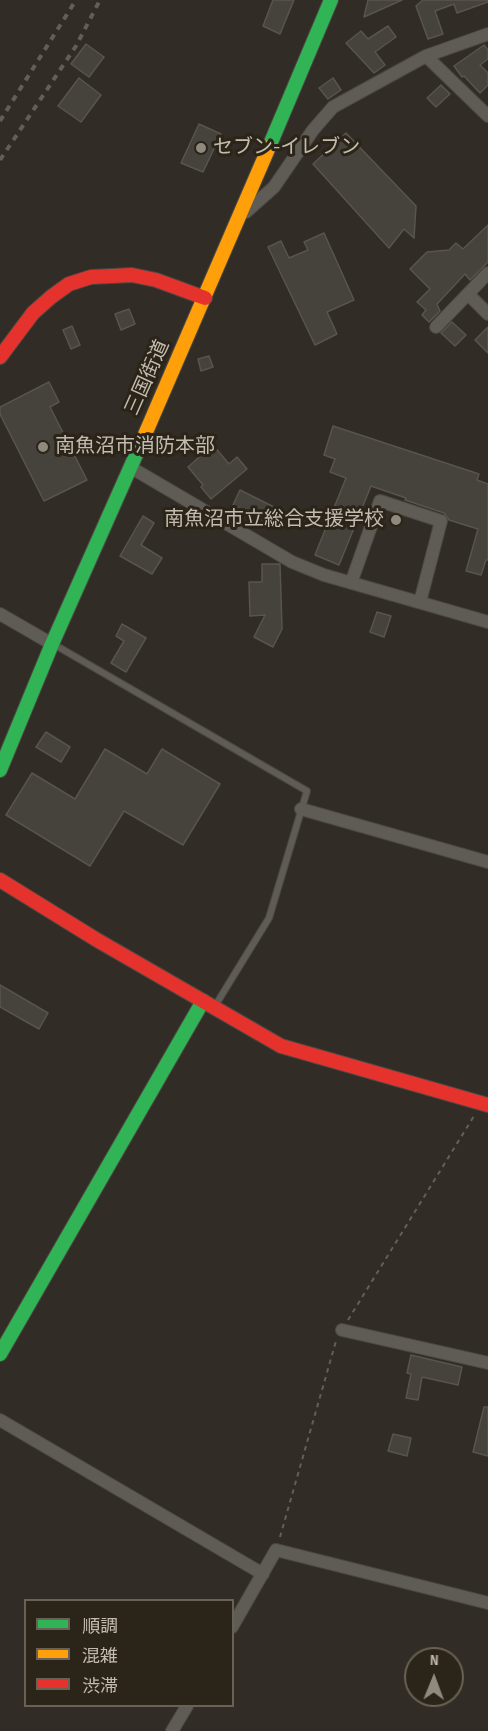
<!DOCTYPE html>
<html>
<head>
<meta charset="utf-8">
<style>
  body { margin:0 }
  #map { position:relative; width:488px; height:1731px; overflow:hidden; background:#312c25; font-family:"Sofia Sans Condensed","Noto Sans JP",sans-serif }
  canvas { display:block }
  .legend { position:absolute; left:24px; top:1599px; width:210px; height:108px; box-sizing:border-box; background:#2b2419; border:2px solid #686155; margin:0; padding:8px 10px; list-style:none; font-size:18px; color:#c3bcae }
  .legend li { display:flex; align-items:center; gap:12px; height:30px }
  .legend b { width:30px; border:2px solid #686155 }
  .north { position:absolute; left:404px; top:1647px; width:60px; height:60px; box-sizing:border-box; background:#2b2419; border:2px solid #686155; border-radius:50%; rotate:1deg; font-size:16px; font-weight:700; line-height:24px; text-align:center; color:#c3bcae }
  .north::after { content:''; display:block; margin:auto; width:21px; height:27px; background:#908a7e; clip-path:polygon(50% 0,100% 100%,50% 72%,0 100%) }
</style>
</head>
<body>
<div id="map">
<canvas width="488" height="1731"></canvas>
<ul class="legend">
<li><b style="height:8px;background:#30b455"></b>順調</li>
<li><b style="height:8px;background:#ff9f0a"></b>混雑</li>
<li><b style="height:8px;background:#e5322d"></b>渋滞</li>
</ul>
<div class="north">N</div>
</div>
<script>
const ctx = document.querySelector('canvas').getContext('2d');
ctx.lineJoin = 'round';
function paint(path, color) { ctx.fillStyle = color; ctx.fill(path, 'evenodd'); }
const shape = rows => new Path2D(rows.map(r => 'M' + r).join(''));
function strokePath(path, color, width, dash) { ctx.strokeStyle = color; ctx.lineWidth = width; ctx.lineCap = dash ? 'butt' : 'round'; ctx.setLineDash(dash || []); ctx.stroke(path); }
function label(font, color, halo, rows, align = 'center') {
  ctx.font = font + ' "Sofia Sans Condensed","Noto Sans JP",sans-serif'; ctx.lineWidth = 6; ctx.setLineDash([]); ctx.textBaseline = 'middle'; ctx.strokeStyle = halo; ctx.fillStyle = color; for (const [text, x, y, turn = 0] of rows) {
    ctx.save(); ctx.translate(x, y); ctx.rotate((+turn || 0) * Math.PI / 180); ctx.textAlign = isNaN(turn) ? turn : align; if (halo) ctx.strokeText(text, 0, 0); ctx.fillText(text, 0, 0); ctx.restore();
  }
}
const building = shape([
  [273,0,294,0,280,34,263,26,273,0],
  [368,0,402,0,364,17,368,0],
  [423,0,488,0,488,2,457,13,454,4,435,11,443,34,428,39,416,6,423,0],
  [388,26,396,37,375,52,385,65,374,73,346,43,361,31,368,39,388,26],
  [86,44,104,57,89,77,71,64,86,44],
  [484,45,488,50,488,59,480,65,488,73,488,85,480,93,464,76,462,77,454,66,484,45],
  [79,78,101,95,81,122,58,106,79,78],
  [333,78,341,90,328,99,319,88,333,78],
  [441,85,450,94,436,107,427,98,441,85],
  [199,124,221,134,203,172,181,163,199,124],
  [346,133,416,206,414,238,404,229,389,248,313,164,346,133],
  [488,225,488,262,470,280,465,274,437,304,440,311,429,322,422,315,426,310,417,302,430,289,410,269,427,252,449,250,456,243,463,249,488,225],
  [324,233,354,300,327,312,337,334,315,345,268,247,281,241,289,258,308,250,304,242,324,233],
  [129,309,135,324,121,330,115,314,129,309],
  [452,322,466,335,455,346,441,333,452,322],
  [72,326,80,345,71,349,63,330,72,326],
  [488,327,488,353,475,340,488,327],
  [209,356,213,367,201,371,198,359,209,356],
  [49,382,59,402,50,407,87,480,44,501,0,414,0,407,49,382],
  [333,426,479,474,477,480,488,484,488,560,486,560,481,575,466,571,478,529,449,520,444,513,405,500,406,498,371,486,339,565,315,555,346,478,330,472,335,459,324,455,333,426],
  [213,445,229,464,237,457,247,469,211,499,201,487,203,485,188,467,213,445],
  [240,490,274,507,264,525,252,517,253,515,233,505,240,490],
  [143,516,154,523,141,545,162,558,152,574,120,556,143,516],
  [262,564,280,564,282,629,273,647,254,637,265,615,250,616,249,582,262,582,262,564],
  [377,612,391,616,384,637,370,632,377,612],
  [122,624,146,638,126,672,111,663,124,641,116,636,122,624],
  [46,732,70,747,61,762,36,747,46,732],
  [105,749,147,774,162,749,220,784,183,845,124,811,90,866,6,815,32,773,75,799,105,749],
  [0,985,48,1013,39,1029,0,1007,0,985],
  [411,1355,462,1367,458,1385,422,1377,418,1400,406,1398,411,1374,407,1373,411,1355],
  [484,1407,488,1407,488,1456,473,1452,484,1407],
  [393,1434,411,1438,407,1456,388,1451,393,1434]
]);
const path = shape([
  [348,1320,474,1116],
  [280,1537,336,1341]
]);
const lane = shape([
  [55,645,307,791,269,918,215,1006]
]);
const street = shape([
  [426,56,488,116],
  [246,212,274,187,313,130,333,107,426,56,488,34],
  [468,294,488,314],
  [436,327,488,273],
  [130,467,292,562,324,575,488,622],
  [351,583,380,501,441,521,420,602],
  [0,614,52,644],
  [301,809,488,862],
  [342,1330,488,1363],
  [0,1420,263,1574],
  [232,1627,276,1550,488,1603],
  [172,1731,187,1706]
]);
const fast = shape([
  [269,147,331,0],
  [0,770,52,644,143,439],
  [0,1354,203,1001]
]);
const slow = shape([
  [143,439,269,147]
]);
const jam = shape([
  [0,357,33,313,51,297,69,284,91,277,132,275,156,280,205,298],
  [0,880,97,940,281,1046,488,1105]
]);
const rail = shape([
  [0,121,76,0],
  [0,160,76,46,100,0]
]);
const markers = [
  [201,148,6,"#908a7e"],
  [43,447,6,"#908a7e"],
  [396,520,6,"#908a7e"]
];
const poiNames = [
  ["セブン-イレブン",213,148],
  ["南魚沼市消防本部",55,447],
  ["南魚沼市立総合支援学校",384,520,"right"]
];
const streetNames = [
  ["三国街道",148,378,-66]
];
paint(building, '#46423c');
strokePath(building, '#59544d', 1.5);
strokePath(lane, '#4c4842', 8);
strokePath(street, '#4c4842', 14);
strokePath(fast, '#4c4842', 16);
strokePath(slow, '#4c4842', 16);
strokePath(jam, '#4c4842', 16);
strokePath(path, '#645f59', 2, [4.5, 4.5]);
strokePath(lane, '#5f5b55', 6);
strokePath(street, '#5f5b55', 12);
strokePath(fast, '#30b455', 14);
strokePath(slow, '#ff9f0a', 14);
strokePath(jam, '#e5322d', 14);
strokePath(rail, '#625e58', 4, [6, 6]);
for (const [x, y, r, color] of markers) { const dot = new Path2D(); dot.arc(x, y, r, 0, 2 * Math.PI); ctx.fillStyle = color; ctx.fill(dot); strokePath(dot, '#2b2419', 2); }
label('20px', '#c3bcae', '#2b2419', poiNames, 'left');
label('20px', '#c3bcae', '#2b2419', streetNames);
</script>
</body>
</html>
